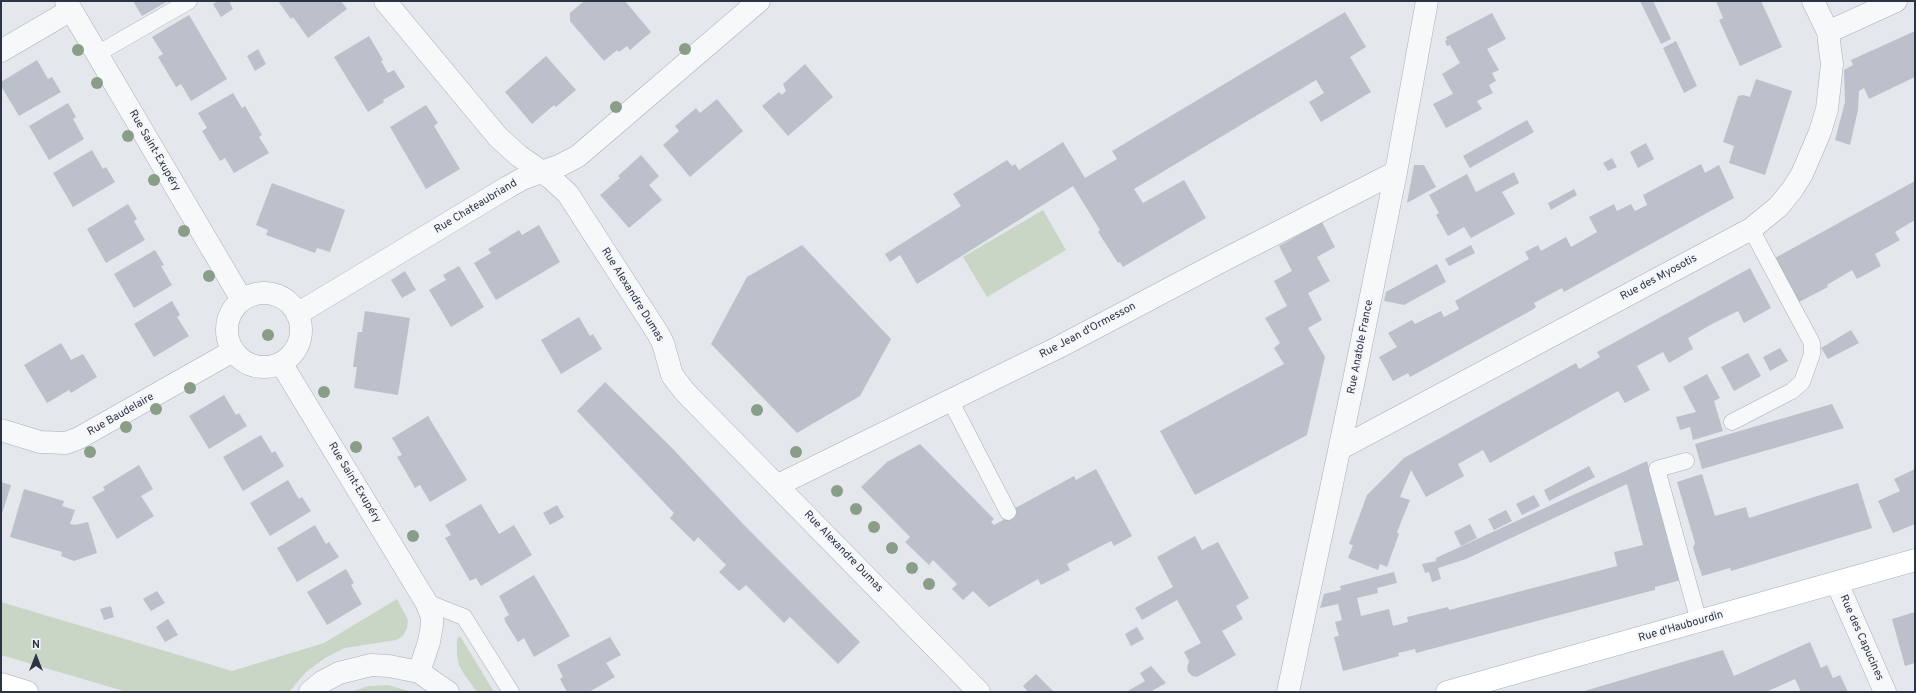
<!DOCTYPE html>
<html>
<head>
<meta charset="utf-8">
<style>
  body { margin:0 }
  #map { position:relative; width:1916px; height:693px; overflow:hidden; background:#e4e7ec; font-family:Overpass,sans-serif }
  canvas { display:block }
  .frame { position:absolute; inset:0; border:2px solid #2b3445; pointer-events:none }
  .north { position:absolute; left:16px; top:637px; width:40px; height:40px; -webkit-text-stroke:3px #f4f6f9; paint-order:stroke; rotate:0deg; font-size:11px; font-weight:700; line-height:16px; text-align:center; color:#2b3445 }
  .north::after { content:''; display:block; margin:auto; width:14px; height:18px; background:#2b3445; clip-path:polygon(50% 0,100% 100%,50% 72%,0 100%) }
</style>
</head>
<body>
<div id="map">
<canvas width="1916" height="693"></canvas>
<div class="frame"></div>
<div class="north">N</div>
</div>
<script>
const ctx = document.querySelector('canvas').getContext('2d');
ctx.lineJoin = 'round';
function paint(path, color) { ctx.fillStyle = color; ctx.fill(path, 'evenodd'); }
const shape = rows => new Path2D(rows.map(r => 'M' + r).join(''));
function strokePath(path, color, width, dash) { ctx.strokeStyle = color; ctx.lineWidth = width; ctx.lineCap = dash ? 'butt' : 'round'; ctx.setLineDash(dash || []); ctx.stroke(path); }
function label(font, color, halo, rows, align = 'center') {
  ctx.font = font + ' Overpass,sans-serif'; ctx.lineWidth = 4; ctx.setLineDash([]); ctx.textBaseline = 'middle'; ctx.strokeStyle = halo; ctx.fillStyle = color; for (const [text, x, y, turn = 0] of rows) {
    ctx.save(); ctx.translate(x, y); ctx.rotate((+turn || 0) * Math.PI / 180); ctx.textAlign = isNaN(turn) ? turn : align; if (halo) ctx.strokeText(text, 0, 0); ctx.fillText(text, 0, 0); ctx.restore();
  }
}
const green = shape([
  [1043,210,1066,250,987,297,963,257],
  [397,599,408,620,407,628,403,636,396,640,345,648,325,658,306,672,289,692,127,692,1,655,1,602,232,671,324,643],
  [460,636,494,692,477,692,464,674,459,665,457,655,457,639],
  [388,685,412,692,351,692,368,686]
]);
const building = shape([
  [133,1,168,1,142,16],
  [218,1,229,1,233,9,221,17,213,4],
  [278,1,341,1,347,9,308,38,293,17,291,19],
  [584,1,625,1,651,32,630,50,627,46,619,52,617,50,604,61,570,21,570,13],
  [1640,1,1653,1,1671,39,1661,44],
  [1716,1,1761,1,1782,47,1740,66,1719,20,1723,18],
  [1345,12,1366,47,1350,57,1371,92,1321,122,1309,102,1324,93,1316,80,1134,189,1143,203,1184,180,1206,218,1123,267,1120,262,1118,263,1098,232,1100,230,1073,186,917,284,900,255,890,262,885,254,961,206,953,194,1007,160,1012,166,1015,164,1019,170,1063,142,1085,178,1117,159,1112,151],
  [1492,13,1506,39,1487,49,1499,70,1492,73,1496,81,1489,85,1493,93,1477,101,1482,109,1446,128,1433,104,1453,94,1442,74,1460,63,1450,45,1447,46,1445,41,1447,40,1446,37],
  [189,15,227,79,191,101,181,84,176,87,158,57,163,54,152,37],
  [1915,31,1915,77,1869,99,1864,88,1859,91,1858,110,1850,145,1835,140,1845,102,1844,70,1853,65,1851,60],
  [369,36,383,60,381,61,388,73,394,70,405,87,383,100,384,102,368,112,334,57],
  [1676,41,1697,86,1684,93,1663,48],
  [258,49,266,64,255,71,247,56],
  [546,56,576,90,556,107,554,105,532,124,505,92],
  [37,60,48,79,52,77,61,92,19,116,1,86,1,82],
  [805,64,833,97,788,136,762,106,779,92,782,95,786,91,783,84],
  [1756,79,1792,91,1765,175,1729,163,1734,146,1723,142,1738,96,1743,95,1750,97],
  [233,93,242,108,245,106,262,135,259,137,269,153,234,173,225,158,220,161,202,131,207,128,198,113],
  [717,99,743,131,690,177,663,145,679,131,675,126,696,108,700,113],
  [68,103,76,117,73,119,84,139,49,160,29,126],
  [426,105,438,123,434,126,460,169,426,189,390,127],
  [1527,120,1534,132,1470,168,1463,156],
  [1646,143,1654,159,1638,168,1630,152],
  [92,150,103,169,106,167,115,182,73,207,53,173],
  [641,155,659,176,649,185,662,200,629,228,600,195,620,178,618,176],
  [1612,158,1617,167,1608,171,1603,163],
  [1701,164,1705,173,1719,165,1734,198,1564,292,1562,288,1549,295,1534,303,1536,307,1532,310,1421,371,1410,377,1408,373,1393,381,1379,357,1397,347,1388,333,1412,320,1415,324,1441,311,1444,317,1459,309,1455,301,1529,259,1525,252,1538,245,1541,251,1566,237,1571,247,1597,232,1589,217,1614,204,1617,211,1631,204,1635,211,1647,205,1643,195],
  [1414,165,1424,165,1436,187,1407,203],
  [1514,172,1519,183,1502,192,1515,214,1471,238,1464,227,1448,236,1436,215,1439,213,1429,195,1467,174,1476,192],
  [1915,181,1915,220,1895,232,1900,240,1875,254,1881,266,1857,279,1852,270,1827,285,1828,287,1799,302,1775,258],
  [272,183,345,210,330,252,317,248,315,253,291,244,266,235,268,230,256,225],
  [1574,189,1577,195,1551,210,1548,203],
  [128,204,137,219,134,221,145,240,106,263,87,229],
  [1322,222,1335,247,1317,257,1330,281,1308,293,1322,320,1308,328,1325,357,1307,435,1195,495,1160,431,1284,364,1274,348,1280,343,1265,318,1287,306,1274,281,1292,271,1279,246],
  [539,225,560,262,496,300,474,263,491,253,488,249,519,230,522,235],
  [802,245,891,339,860,396,797,433,711,344,747,277],
  [1471,245,1475,253,1449,266,1445,259],
  [155,250,164,265,161,266,172,285,134,308,114,274],
  [1437,264,1446,282,1404,305,1384,301,1386,292],
  [459,266,484,307,451,327,429,290,446,280,443,275],
  [1750,268,1771,308,1744,323,1738,311,1712,324,1688,338,1693,349,1669,363,1663,352,1637,366,1650,390,1625,403,1618,391,1490,463,1483,450,1458,464,1464,476,1426,497,1411,470,1400,497,1410,500,1397,532,1399,534,1387,567,1380,564,1378,570,1348,558,1353,545,1349,544,1367,495,1404,458,1576,363,1579,369,1600,357,1597,352],
  [405,271,416,290,402,298,391,280],
  [172,301,180,315,177,317,189,336,154,357,134,324],
  [365,311,410,318,398,395,354,388,357,367,353,367,357,337,358,332,362,332],
  [579,317,590,336,593,334,602,349,561,374,541,340],
  [1851,330,1859,343,1828,359,1821,348],
  [61,343,71,360,83,354,97,377,71,393,69,390,47,403,24,365],
  [1780,348,1788,361,1770,371,1763,357],
  [1748,353,1761,376,1734,391,1721,367],
  [1707,374,1720,398,1714,401,1723,431,1693,440,1690,427,1680,430,1676,417,1696,412,1683,387],
  [605,382,672,448,744,525,860,642,838,664,790,617,784,623,746,585,739,591,719,572,726,565,698,537,694,542,670,518,674,513,577,411],
  [224,395,236,415,239,413,247,426,209,449,189,416],
  [1832,404,1844,428,1702,469,1695,444],
  [428,416,467,480,430,502,420,485,415,488,406,472,397,457,402,455,392,438],
  [261,435,272,453,275,451,284,466,243,491,223,457],
  [920,444,994,519,991,522,994,525,1005,519,1008,512,1074,476,1076,480,1096,469,1132,536,1114,546,1111,541,1067,564,1070,570,1041,585,1038,579,989,607,973,591,963,600,952,589,957,584,933,560,929,565,905,542,910,537,861,487,887,462],
  [1647,461,1671,552,1674,551,1681,580,1655,587,1655,590,1639,594,1416,653,1415,649,1398,653,1399,656,1343,671,1334,637,1339,636,1335,622,1342,620,1338,604,1320,608,1324,594,1341,590,1340,586,1394,572,1397,583,1377,588,1378,593,1357,598,1361,616,1389,609,1393,626,1408,622,1407,617,1448,607,1449,610,1617,566,1614,552,1643,545,1627,484,1466,559,1438,568,1441,579,1432,582,1429,572,1425,573,1422,564,1436,561,1436,558],
  [139,465,153,489,141,496,154,516,117,539,92,497,105,490,103,487],
  [1589,466,1595,477,1549,501,1544,490],
  [1915,469,1915,524,1893,533,1878,501,1900,491,1894,479],
  [1702,474,1715,516,1746,507,1749,518,1858,483,1872,528,1731,571,1730,568,1702,576,1693,548,1695,543,1677,482],
  [288,480,299,499,302,497,311,511,270,536,250,503],
  [1,482,11,485,1,517],
  [24,489,64,501,62,506,75,510,70,524,75,525,88,522,97,553,74,561,61,556,62,552,10,537],
  [1534,495,1540,506,1522,515,1516,504],
  [481,504,499,534,514,525,532,555,481,586,476,578,470,581,445,538,451,535,445,525],
  [557,505,564,517,550,525,543,513],
  [1506,510,1512,521,1494,530,1488,519],
  [1470,524,1477,538,1461,546,1454,532],
  [315,525,326,544,329,542,339,557,297,582,277,548],
  [1195,536,1202,550,1218,542,1249,598,1236,606,1243,619,1222,631,1236,655,1197,677,1192,676,1188,672,1187,667,1189,661,1184,652,1201,643,1177,600,1142,620,1135,608,1173,587,1157,557],
  [346,569,354,583,351,585,362,604,327,625,307,592],
  [534,575,570,636,534,657,524,638,518,642,506,623,504,618,509,615,499,596],
  [157,591,165,603,151,611,143,599],
  [111,606,114,617,104,620,100,609],
  [1915,612,1915,663,1905,666,1892,619],
  [168,619,178,635,165,642,156,627],
  [1137,627,1144,639,1131,646,1125,634],
  [610,637,621,655,606,663,615,677,589,692,567,692,560,679,563,677,557,665],
  [1810,642,1821,668,1827,665,1833,678,1840,675,1848,692,1801,692,1795,679,1766,692,1581,692,1723,650,1734,676],
  [1151,666,1166,683,1150,692,1126,692,1145,681,1140,673],
  [1036,674,1054,692,1028,692,1023,686]
]);
const service = shape([
  [97,54,189,1],
  [950,400,1008,512],
  [1732,422,1792,391,1802,382,1812,354,1812,343,1751,229],
  [1686,461,1657,469,1699,622],
  [426,602,464,617,511,692]
]);
const minor = shape([
  [66,1,242,300],
  [385,1,498,137,519,156,552,179,568,194,657,332,663,343,672,375,685,392,979,692],
  [1828,32,1896,1],
  [1,51,71,10],
  '227 330a37 37 0 1 1 74 0a37 37 0 1 1-74 0Z',
  [297,314,508,187,522,179,561,165,578,156,759,1],
  [281,363,426,602,432,617,432,625,429,642,419,672],
  [1,430,40,442,66,443,79,438,233,351],
  [1341,448,1751,229,1778,207,1792,190,1802,174,1820,132,1827,109,1832,64,1830,49,1828,32,1813,1],
  [778,485,1059,347,1218,263,1396,172],
  [1837,583,1885,692],
  [310,692,322,682,339,673,371,665,389,666,419,672,448,692],
  [1288,692,1355,375,1396,172,1427,1]
]);
const secondary = shape([
  [1,684,27,692],
  [1447,692,1915,560]
]);
const trees = [
  [685,49],
  [78,50],
  [97,83],
  [616,107],
  [128,136],
  [154,180],
  [184,231],
  [209,276],
  [268,335],
  [190,388],
  [324,392],
  [156,409],
  [757,410],
  [126,427],
  [356,447],
  [90,452],
  [796,452],
  [837,491],
  [856,509],
  [874,527],
  [413,536],
  [892,548],
  [912,568],
  [929,584]
];
const streetNames = [
  ["Rue Saint-Exupéry",154,151,60],
  ["Rue Chateaubriand",476,207,-31],
  ["Rue des Myosotis",1659,278,-28],
  ["Rue Alexandre Dumas",632,295,58],
  ["Rue Jean d'Ormesson",1088,331,-28],
  ["Rue Anatole France",1361,347,-79],
  ["Rue Baudelaire",121,415,-30],
  ["Rue Saint-Exupéry",354,483,59],
  ["Rue Alexandre Dumas",843,552,46],
  ["Rue d'Haubourdin",1681,627,-16],
  ["Rue des Capucines",1861,638,66]
];
paint(green, '#c9d6c5');
paint(building, '#bbc0ca');
strokePath(service, '#a9aeb7', 17);
strokePath(minor, '#a9aeb7', 23);
strokePath(secondary, '#a9aeb7', 23);
strokePath(service, '#f7f8fa', 16);
strokePath(minor, '#f7f8fa', 22);
strokePath(secondary, '#fff', 22);
ctx.fillStyle = '#899d89';
for (const [x, y] of trees) { ctx.beginPath(); ctx.arc(x, y, 6, 0, 2 * Math.PI); ctx.fill(); }
label('11px', '#2b3445', '#f4f6f9', streetNames);
</script>
</body>
</html>
